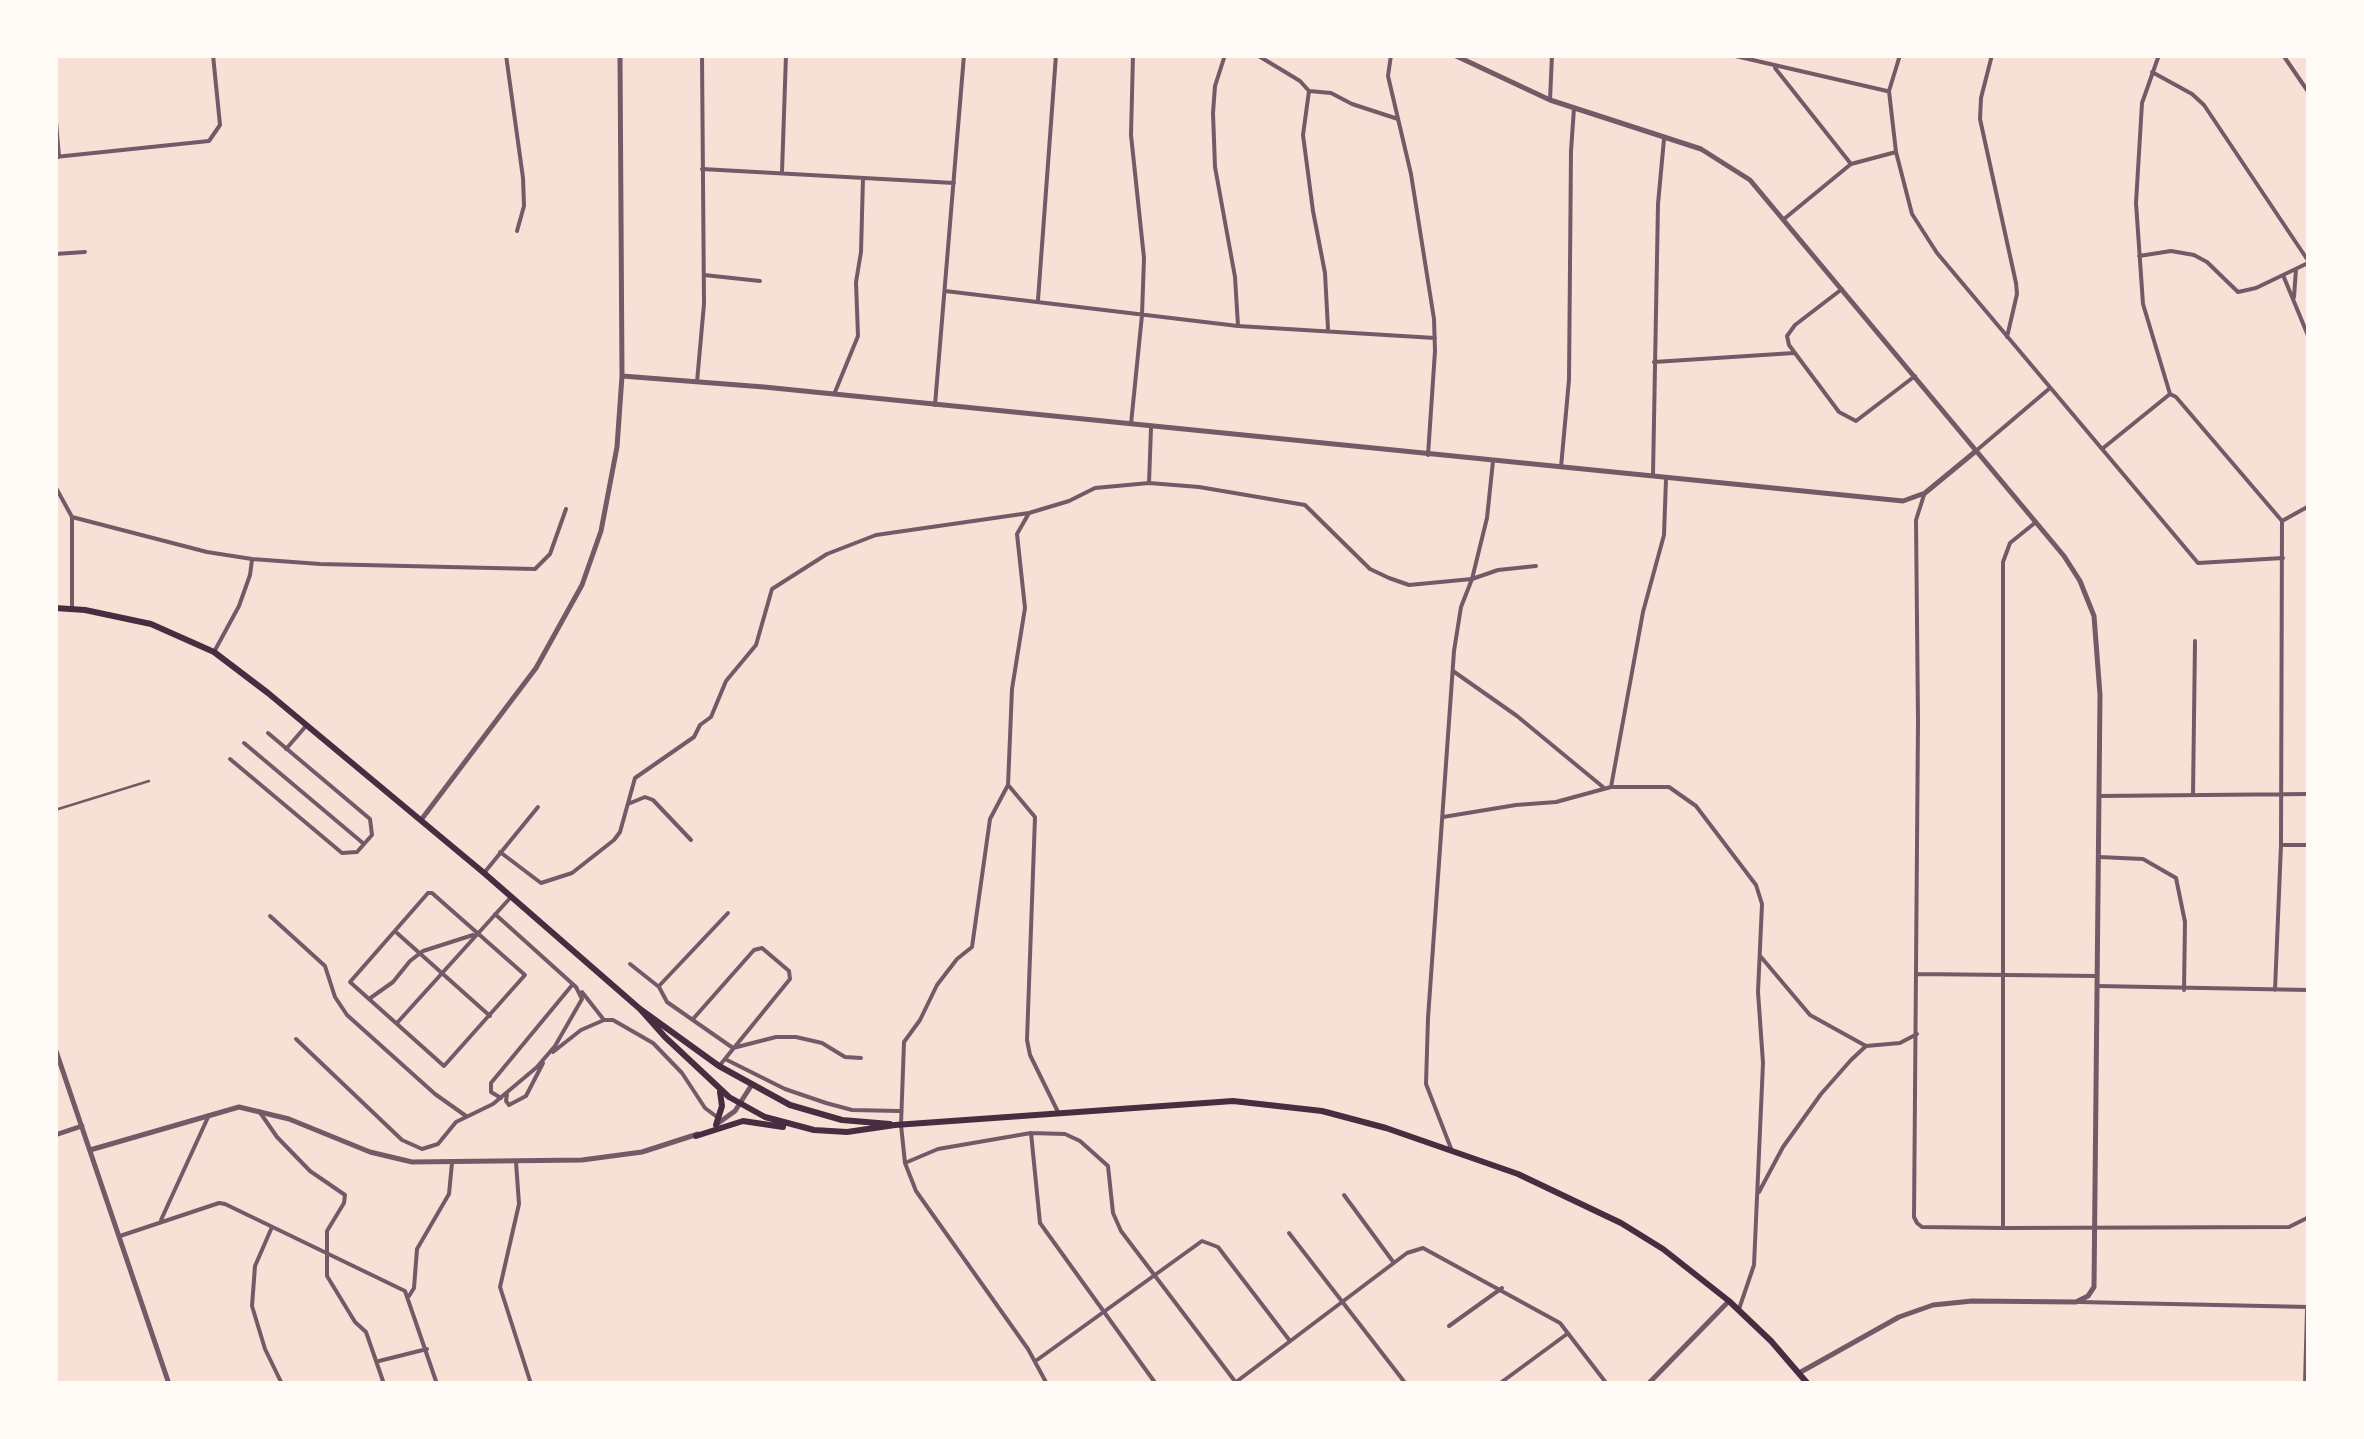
<!DOCTYPE html>
<html>
<head>
<meta charset="utf-8">
<style>
  body { margin:0 }
  #map { position:relative; width:2364px; height:1439px; overflow:hidden; background:#f7e1d7; font-family:"Noto Sans",sans-serif }
  canvas { display:block }
  .frame { position:absolute; inset:0; border:58px solid #fffaf5; pointer-events:none }
</style>
</head>
<body>
<div id="map">
<canvas width="2364" height="1439"></canvas>
<div class="frame"></div>
</div>
<script>
const ctx = document.querySelector('canvas').getContext('2d');
ctx.lineJoin = 'round';
const shape = rows => new Path2D(rows.map(r => 'M' + r).join(''));
function strokePath(path, color, width, dash) { ctx.strokeStyle = color; ctx.lineWidth = width; ctx.lineCap = dash ? 'butt' : 'round'; ctx.setLineDash(dash || []); ctx.stroke(path); }
const service = shape([
  [55,810,149,781]
]);
const minor = shape([
  [506,55,523,178,524,206,517,231],
  [1225,55,1215,86,1213,113,1215,167,1235,277,1238,326],
  [1257,55,1300,81,1309,91,1303,135,1313,211,1325,273,1328,329],
  [1391,55,1388,76,1411,174,1434,319,1435,351,1428,455],
  [1731,55,1887,91],
  [1900,55,1889,91,1896,152,1912,214,1937,253,2198,563,2283,558],
  [1992,55,1981,98,1980,119,2016,283,2017,294,2007,337],
  [2159,55,2142,103,2136,203,2143,304,2170,394],
  [2283,55,2309,93],
  [1775,68,1851,164],
  [2152,72,2192,94,2204,105,2309,262],
  [1309,91,1331,93,1352,104,1398,119],
  [1550,100,1552,55],
  [55,110,59,157],
  [55,157,209,141,220,125,213,55],
  [702,169,954,183],
  [782,172,786,55],
  [1784,219,1851,164,1896,152],
  [55,254,85,252],
  [2139,256,2171,251,2194,255,2207,262,2238,292,2256,288,2308,263],
  [704,275,760,281],
  [2283,275,2309,338],
  [1842,289,1795,325,1787,336,1789,345,1839,412,1856,421,1915,376],
  [945,291,1238,326,1435,338],
  [2294,297,2296,269],
  [1038,300,1056,55],
  [1654,362,1794,353],
  [697,382,704,304,702,55],
  [835,392,858,336,856,282,861,252,863,178],
  [935,405,964,55],
  [1131,424,1142,315,1144,258,1131,135,1133,55],
  [2102,449,2170,394,2176,397,2282,521,2281,845,2275,990],
  [1977,450,2050,388],
  [1561,467,1569,380,1571,151,1574,108],
  [1653,475,1658,204,1664,139],
  [1149,483,1151,428],
  [55,486,72,517,72,609],
  [1924,495,1916,520,1918,721,1914,1217,1917,1223,1922,1227,2003,1228,2289,1227,2309,1217],
  [1029,513,1017,534,1025,608,1012,689,1008,785,990,819,972,947,957,959,937,985,920,1020,904,1042,901,1125,905,1163,916,1191,1028,1349,1047,1384],
  [72,517,207,552,252,559,320,564,535,569,550,554,566,509],
  [2282,521,2309,506],
  [214,652,239,606,250,575,252,560],
  [1453,671,1517,716,1603,787],
  [244,743,364,844],
  [286,749,306,726],
  [230,759,342,853,357,852,372,835,370,819,268,733],
  [1009,786,1035,817,1027,1040,1030,1055,1059,1114],
  [1611,787,1643,612,1664,535,1666,479],
  [2193,795,2195,641],
  [2099,796,2309,794],
  [628,804,645,797,653,800,691,840],
  [1443,817,1516,805,1556,802,1611,787,1669,787,1696,806,1756,885,1762,904,1758,992,1763,1063,1754,1265,1739,1309],
  [2281,845,2309,845],
  [500,852,541,883,572,873,614,840,620,832,635,778,694,737,700,725,711,717,726,681,756,645,772,589,827,554,876,535,1029,513,1069,501,1095,488,1149,483,1199,487,1305,505,1370,569,1389,578,1409,585,1472,579,1487,518,1493,461],
  [2099,857,2143,859,2176,878,2185,922,2184,990],
  [484,873,538,807],
  [428,893,432,893,525,975,444,1066,350,982,428,893],
  [270,916,325,966,335,997,347,1015,435,1094,466,1116],
  [397,933,490,1016],
  [1761,957,1810,1015,1866,1046],
  [630,964,659,987,667,1002,733,1048,776,1037,796,1037,822,1043,845,1057,861,1058],
  [1917,974,2097,976],
  [659,986,728,913],
  [2097,986,2309,990],
  [582,992,604,1020],
  [369,999,393,982,410,961,423,951,473,935],
  [693,1019,754,950,762,948,789,971,790,979,720,1065],
  [397,1023,511,897],
  [296,1039,402,1140,422,1149,438,1144,456,1122,493,1104,537,1067,555,1046,582,999,576,987,495,914],
  [553,1052,581,1030,604,1020,613,1020,653,1043,682,1073,705,1108,717,1117],
  [725,1059,785,1089,826,1103,852,1110,899,1111],
  [507,1094,506,1101,509,1105,526,1096,543,1063],
  [501,1098,491,1092,491,1083,573,984],
  [259,1111,277,1137,310,1171,345,1195,344,1203,327,1231,327,1276,355,1322,366,1332,384,1384],
  [1031,1133,1040,1223,1156,1384],
  [1452,1151,1426,1084,1428,1018,1454,651,1461,607,1472,579,1498,570,1536,566],
  [516,1162,519,1204,500,1287,531,1384],
  [905,1163,938,1149,1031,1133,1065,1134,1080,1141,1108,1166,1113,1213,1121,1231,1237,1384],
  [1759,1192,1783,1147,1821,1094,1851,1060,1866,1046,1900,1043,1917,1034],
  [1344,1195,1394,1263],
  [161,1220,209,1115],
  [272,1227,255,1266,252,1306,265,1349,282,1384],
  [2003,1228,2003,562,2010,543,2036,522],
  [1289,1233,1406,1384],
  [120,1236,219,1203,225,1204,405,1291,437,1384],
  [409,1296,414,1288,417,1249,449,1194,452,1163],
  [2079,1302,2309,1307],
  [1449,1326,1502,1288],
  [1037,1360,1202,1241,1218,1247,1290,1341],
  [379,1361,427,1349],
  [1236,1382,1407,1253,1423,1248,1560,1323,1607,1384],
  [1499,1384,1567,1334],
  [2305,1384,2307,1309]
]);
const tertiary = shape([
  [1454,55,1550,100,1701,149,1750,180,2064,556,2080,581,2094,616,2100,695,2094,1287,2088,1296,2076,1302,1972,1301,1933,1305,1899,1317,1799,1373],
  [622,376,764,387,1903,501,1925,493,1976,451],
  [421,820,536,668,582,585,601,531,617,447,622,376,620,55],
  [55,1048,169,1384],
  [717,1124,735,1111,751,1086],
  [55,1135,82,1126],
  [90,1150,239,1107,289,1119,370,1152,412,1162,582,1160,642,1152,698,1134],
  [1648,1384,1729,1301]
]);
const trunk = shape([
  [55,608,85,610,151,624,214,652,268,693,484,873,640,1009,719,1066,790,1105,842,1120,890,1124],
  [640,1009,665,1037,729,1097,765,1117,814,1130,847,1132,895,1125,1233,1101,1322,1111,1386,1128,1518,1174,1621,1223,1663,1249,1729,1301,1771,1341,1808,1384],
  [716,1125,722,1106,720,1092],
  [696,1136,743,1121,783,1127]
]);
strokePath(service, '#755966', 2.5);
strokePath(minor, '#755966', 4);
strokePath(tertiary, '#755966', 5);
strokePath(trunk, '#4a2c40', 6);
</script>
</body>
</html>
